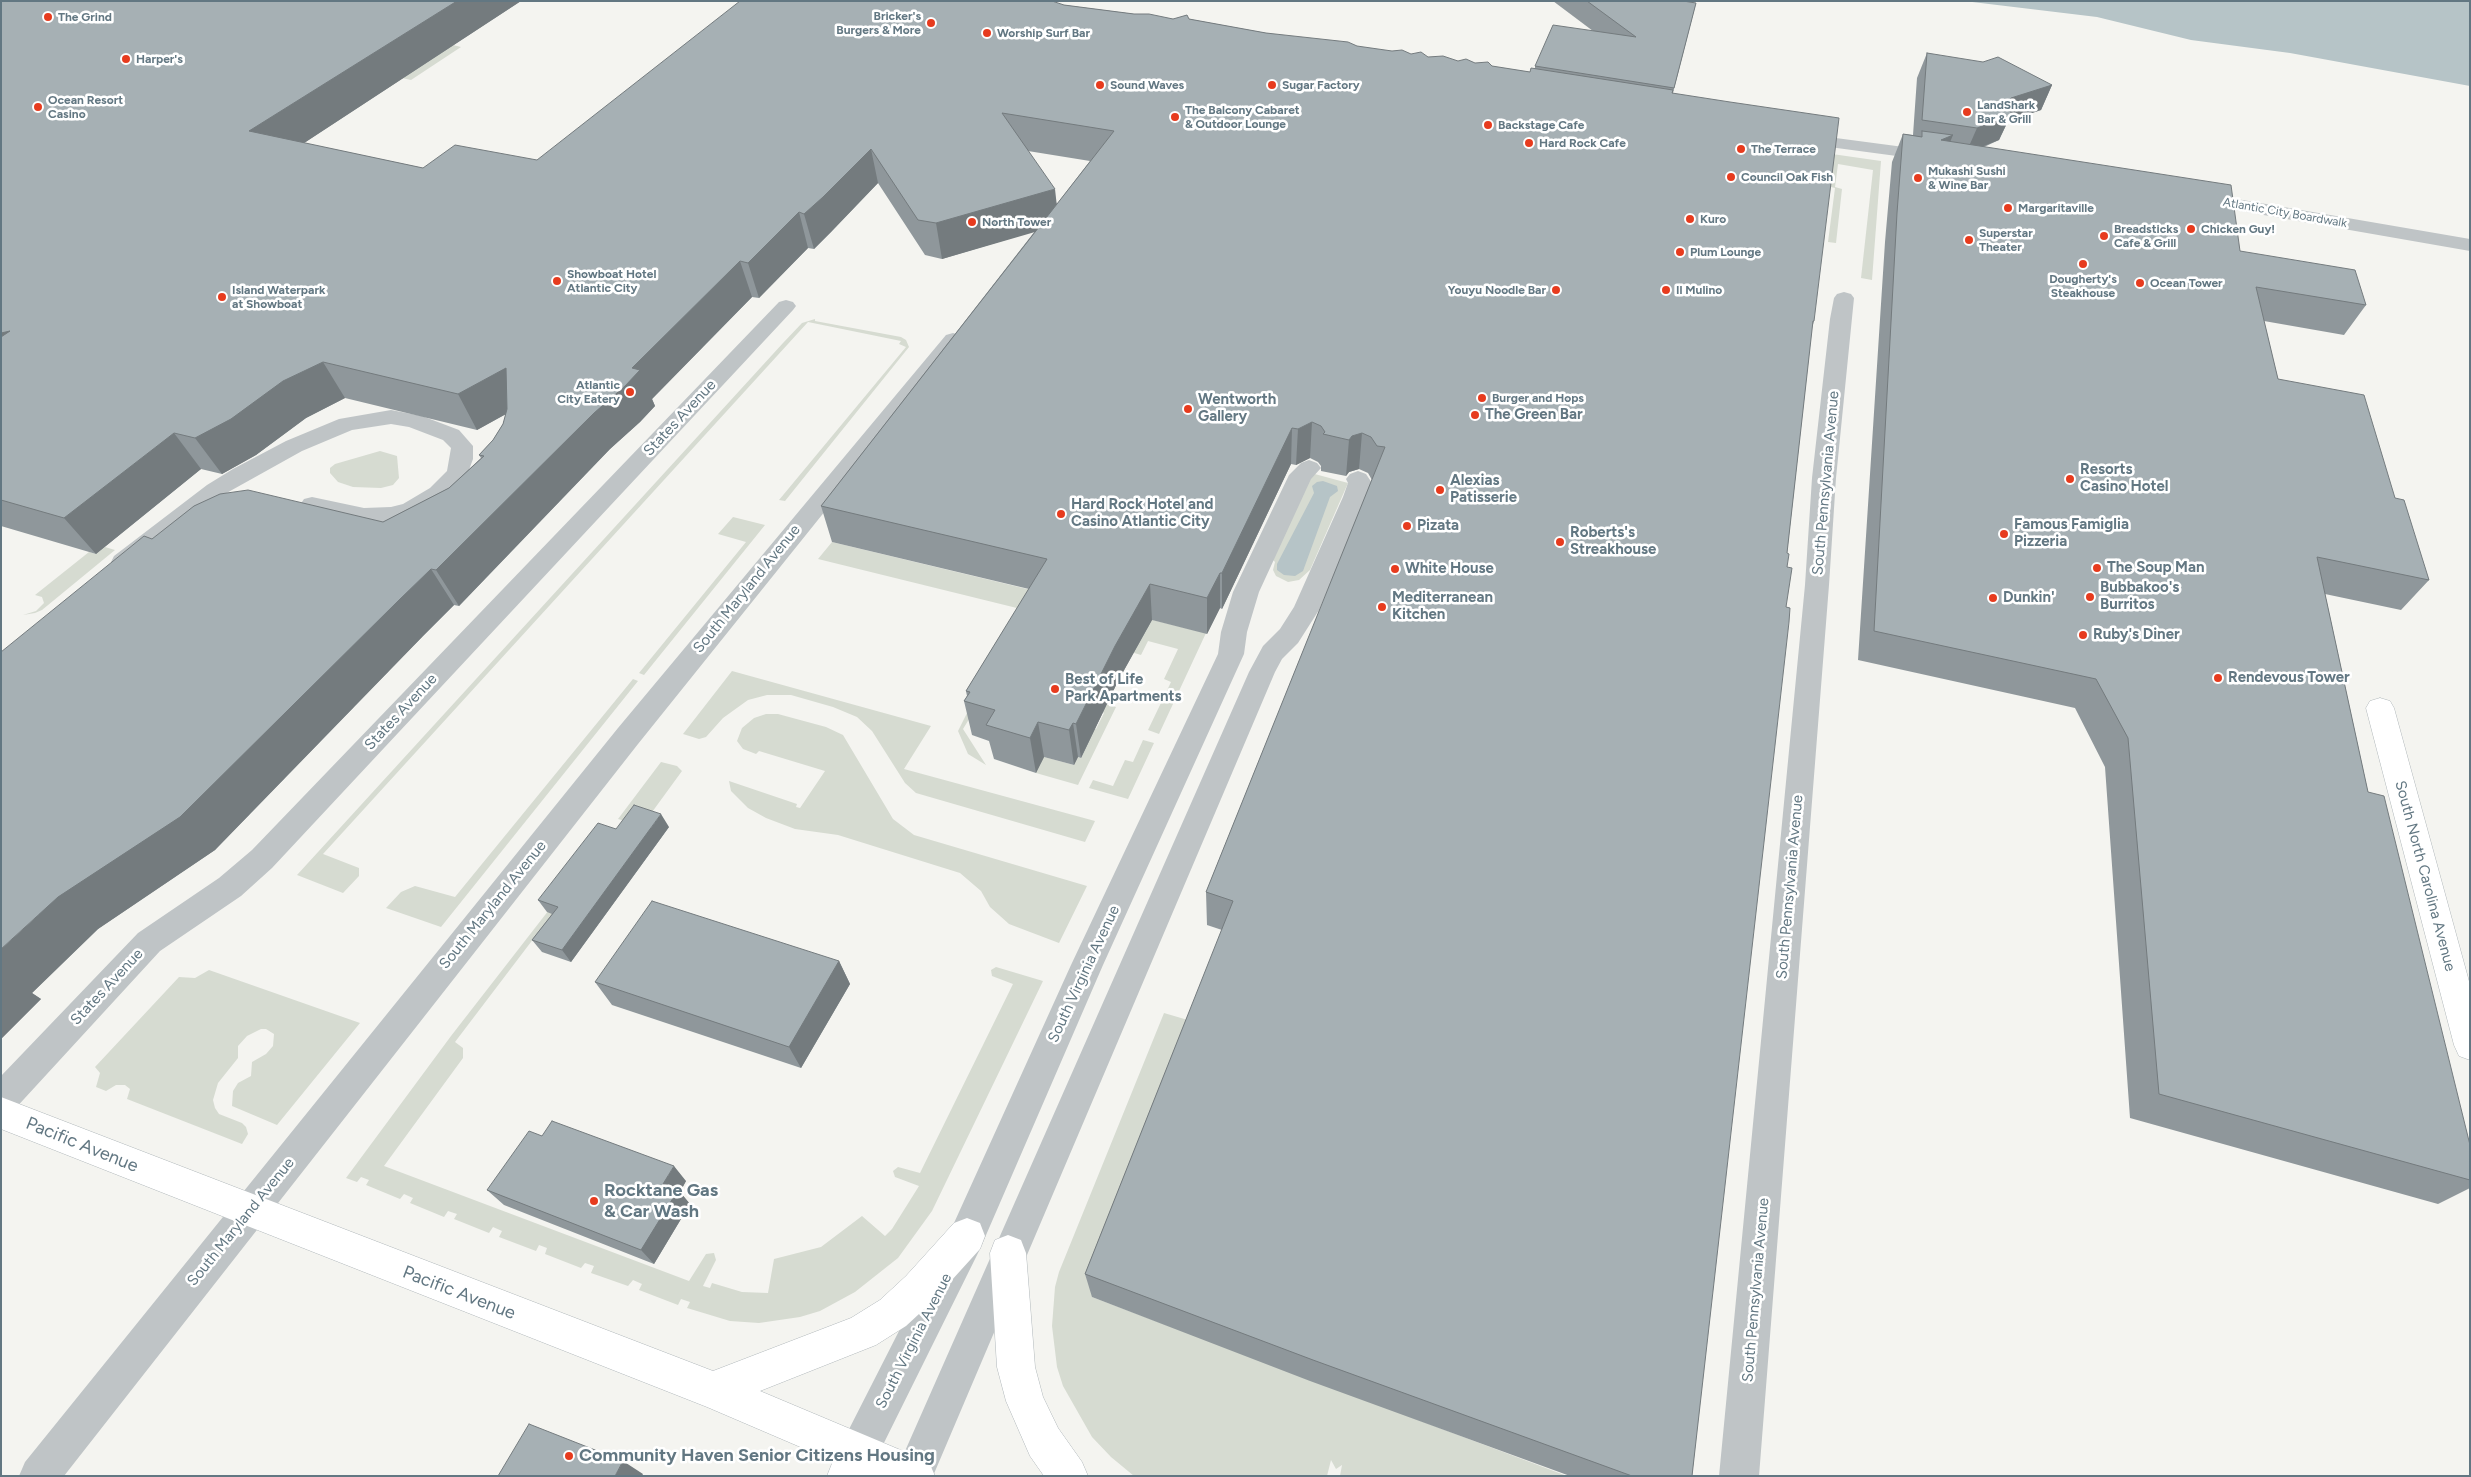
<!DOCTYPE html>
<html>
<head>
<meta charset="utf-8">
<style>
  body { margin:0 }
  #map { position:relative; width:2471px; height:1477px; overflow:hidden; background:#f4f4f0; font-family:Figtree,sans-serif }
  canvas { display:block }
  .frame { position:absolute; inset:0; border:2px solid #627782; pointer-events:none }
</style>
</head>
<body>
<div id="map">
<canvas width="2471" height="1477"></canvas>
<div class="frame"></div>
</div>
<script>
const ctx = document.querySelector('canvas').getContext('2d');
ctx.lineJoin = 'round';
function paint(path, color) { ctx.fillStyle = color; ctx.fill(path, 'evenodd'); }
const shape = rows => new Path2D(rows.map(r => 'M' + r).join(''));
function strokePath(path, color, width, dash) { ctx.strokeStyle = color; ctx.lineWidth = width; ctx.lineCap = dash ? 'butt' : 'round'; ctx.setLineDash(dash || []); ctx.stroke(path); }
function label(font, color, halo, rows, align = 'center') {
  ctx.font = font + ' Figtree,sans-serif'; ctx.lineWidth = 5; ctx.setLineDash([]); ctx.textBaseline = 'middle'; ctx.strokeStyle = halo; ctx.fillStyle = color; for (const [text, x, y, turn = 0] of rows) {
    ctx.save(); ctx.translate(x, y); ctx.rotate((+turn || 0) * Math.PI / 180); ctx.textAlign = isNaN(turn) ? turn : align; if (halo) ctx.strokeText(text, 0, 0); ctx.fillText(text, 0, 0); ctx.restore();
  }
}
const green = shape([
  [453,45,461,47,411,80,402,78],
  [1832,154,1881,161,1872,280,1861,278,1873,170,1838,164,1835,187,1842,189,1836,243,1828,242,1835,188,1827,186],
  [815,319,815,321,901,337,906,340,909,347,785,501,779,500,906,347,899,344,901,341,808,322,323,854,359,868,359,876,343,893,297,875,783,343,802,323],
  [380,451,397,456,399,478,393,485,381,488,353,487,338,482,330,473,330,468,335,464],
  [1311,473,1348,483,1310,570,1299,580,1288,582,1276,576,1273,570,1275,562,1273,560],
  [733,517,765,525,644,675,639,673,746,542,718,534],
  [832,542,1073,600,1029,611,818,559],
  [105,547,115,550,42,610,35,613,23,615,36,611,44,603,42,597,35,595,89,552,96,554],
  [1108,609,1206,633,1159,734,1148,730,1171,682,1164,679,1178,649,1148,641,1141,655,1131,652],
  [732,671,931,726,904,769,1095,821,1085,842,916,793,905,783,872,731,857,717,833,707,791,695,767,695,748,700,723,718,706,737,699,739,683,734],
  [633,679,638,681,441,927,386,908,401,892,415,886,455,897],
  [1105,704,1116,707,1078,785,1036,773,1041,763,1037,755,1074,765,1078,757,1081,758,1093,728,1096,729,1104,713,1101,712],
  [977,706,963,729,986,765,968,754,958,731,969,709],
  [766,714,778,714,826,727,843,735,893,819,914,835,1087,886,1059,943,1009,924,990,907,981,891,960,873,838,835,795,829,766,818,748,808,731,791,729,781,797,804,796,807,800,808,825,771,759,751,756,754,743,749,737,741,742,728,754,718],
  [1143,740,1154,743,1128,799,1089,788,1093,780,1113,786,1125,760,1133,762],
  [661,762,677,766,682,771,647,819,636,824,618,819],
  [594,859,455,1042,463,1048,463,1058,384,1166,689,1281,706,1254,714,1253,716,1260,703,1286,710,1288,712,1283,742,1292,768,1293,774,1259,821,1247,862,1216,885,1236,892,1229,919,1186,895,1177,893,1171,898,1167,920,1173,1013,984,992,976,991,970,996,967,1043,981,932,1211,898,1258,855,1292,820,1311,800,1317,759,1323,730,1321,687,1308,690,1302,681,1299,678,1305,639,1290,642,1284,633,1280,628,1286,591,1273,594,1266,585,1263,581,1268,545,1254,547,1248,539,1245,536,1251,499,1237,502,1231,493,1227,489,1233,454,1219,457,1214,448,1211,444,1217,410,1203,413,1198,404,1194,400,1199,366,1185,369,1180,361,1177,357,1182,346,1178,451,1036,566,888],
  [209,970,360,1023,277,1125,232,1106,233,1091,238,1083,251,1076,252,1062,266,1054,273,1046,274,1034,266,1029,261,1029,247,1036,238,1046,238,1058,218,1083,213,1100,215,1108,219,1114,242,1123,246,1127,248,1134,242,1144,127,1099,130,1089,125,1085,116,1085,106,1091,96,1087,100,1073,95,1067,179,977,195,978],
  [1164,1013,1198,1023,1092,1297,1567,1476,1340,1476,1342,1465,1336,1469,1331,1460,1327,1476,1134,1476,1111,1457,1092,1437,1063,1386,1057,1367,1052,1326,1055,1287,1059,1272]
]);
const water = shape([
  [1964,1,2470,1,2470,86,2290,53,2191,40,2097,17],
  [1323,481,1337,486,1338,491,1330,497,1303,571,1295,576,1284,575,1277,570,1277,564,1314,493,1312,486,1317,482]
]);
const street = shape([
  [1798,133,1934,151,1940,152,1943,156,1940,160,1934,161,1792,142,1789,138,1792,134,1798,133],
  [2196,192,2470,239,2470,251,2189,202,2187,198,2189,194,2196,192],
  [1844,292,1851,294,1854,298,1836,478,1829,585,1759,1476,1719,1476,1805,585,1812,478,1830,319,1834,298,1837,294,1844,292],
  [786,300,793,302,796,306,793,310,272,868,241,896,160,951,13,1111,1,1116,1,1076,138,933,219,878,252,850,779,302,786,300],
  [953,333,960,335,963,339,960,343,638,744,64,1476,19,1476,25,1462,618,728,946,335,953,333],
  [391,410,422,416,459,430,473,446,473,459,466,478,446,500,418,517,391,523,364,524,304,511,300,505,304,499,312,497,364,508,391,507,403,504,430,488,447,471,451,448,443,440,409,427,391,424,352,430,302,451,223,495,132,568,123,571,114,568,111,562,114,556,207,485,233,469,286,441,339,419,391,410],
  [1309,460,1317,463,1321,468,1311,479,1259,592,1247,632,1244,654,1103,965,980,1249,872,1467,858,1473,844,1467,838,1453,844,1439,954,1223,1071,965,1218,654,1221,632,1233,592,1289,475,1301,463,1309,460],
  [1358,471,1366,474,1372,483,1367,497,1319,610,1298,643,1282,659,1275,672,933,1476,894,1476,1249,672,1263,646,1280,629,1294,607,1343,497,1348,483,1346,479,1350,474,1358,471]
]);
const secondary = shape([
  [2380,698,2390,701,2394,708,2470,985,2470,1060,2459,1056,2454,1045,2366,708,2370,701,2380,698],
  [1,1097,713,1371,851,1318,880,1300,906,1276,954,1223,967,1218,980,1223,985,1236,980,1249,932,1302,906,1326,876,1345,760,1391,929,1462,935,1476,827,1476,833,1461,707,1407,1,1129,1,1097],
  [1008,1235,1021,1240,1026,1253,1035,1367,1043,1397,1058,1428,1082,1462,1088,1476,1044,1476,1030,1456,1006,1401,997,1367,990,1253,995,1240,1008,1235]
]);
const wall = shape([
  [1,1,521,1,304,143,423,168,537,160,1064,5,1173,19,1189,19,1266,33,1530,72,1535,69,1535,66,1593,31,1553,1,1683,1,1696,3,1673,93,1814,321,1812,328,1787,553,1786,607,1692,1476,1570,1476,1310,1381,1092,1297,1085,1274,1222,930,1207,925,1206,892,1372,480,1368,473,1359,469,1349,472,1346,476,1321,471,1321,466,1318,462,1310,458,1296,465,1291,464,1222,609,1220,608,1207,634,1152,620,1118,681,1081,758,1078,757,1074,765,1044,757,1036,773,994,759,989,741,972,735,964,701,967,696,966,691,1029,589,832,542,821,506,1035,231,942,259,925,255,878,183,831,232,814,249,808,248,759,298,752,297,652,399,655,406,640,422,610,449,459,606,454,605,423,636,215,850,98,929,32,993,41,999,1,1039,152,539,383,522,449,488,481,458,479,455,493,440,503,424,506,414,477,430,345,398,306,418,256,455,222,474,201,469,96,554,1,526],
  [1028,151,1090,161,1057,204],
  [1927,53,2052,85,2041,110,2008,121,1999,140,1984,147,2240,251,2366,305,2344,335,2264,321,2278,379,2395,498,2429,580,2401,610,2325,594,2368,792,2470,1145,2470,1188,2438,1204,2130,1118,2105,767,2075,708,1858,660,1885,242,1892,162,1903,134,1913,135,1917,78],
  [669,827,571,962,542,952,532,940,552,914,547,912,538,900,616,829],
  [839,961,850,984,801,1068,612,1005,595,982],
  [542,1136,686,1181,680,1192,690,1204,654,1264,504,1205,487,1190]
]);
const shadedWall = shape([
  [457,1,521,1,269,166,249,131],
  [2052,85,2041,110,2008,121,1999,140,1966,153,1977,128,2011,98],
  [1953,135,1941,164,1941,140],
  [871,149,878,183,831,232,814,249,804,214],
  [1055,189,1059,225,942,259,936,223],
  [799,212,808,248,759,298,748,263],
  [740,261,752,297,652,399,655,406,640,422,610,449,459,606,436,570,632,368],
  [10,331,1,375,1,333],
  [323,362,345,398,306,418,256,455,222,474,195,438,283,381],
  [506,368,524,404,477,430,458,394],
  [1312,422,1310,458,1296,465,1298,429],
  [1292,428,1291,464,1222,609,1222,573],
  [174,433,201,469,96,554,64,518],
  [1362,433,1359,469,1349,472,1346,476,1349,440,1352,436],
  [431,569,454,605,423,636,215,850,98,929,32,993,41,999,1,1039,1,949,58,897,399,600],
  [1220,573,1220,608,1207,634,1207,598],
  [1150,584,1152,620,1118,681,1081,758,1076,724,1115,646],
  [1038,722,1044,757,1036,773,1030,738],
  [1073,723,1078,757,1074,765,1069,730],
  [661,814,669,827,571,962,562,950],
  [839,961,850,984,801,1068,789,1047],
  [674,1166,686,1181,680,1192,690,1204,654,1264,641,1250,663,1184],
  [623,1461,643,1474,642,1476,615,1476]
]);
const building = shape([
  [1,1,457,1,249,131,423,168,455,145,537,160,740,1,1052,1,1064,5,1134,14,1149,14,1173,19,1187,15,1189,19,1266,33,1348,42,1357,46,1392,51,1402,50,1411,54,1421,52,1428,57,1443,56,1458,61,1466,59,1475,63,1488,62,1492,66,1530,72,1531,68,1673,90,1672,93,1730,102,1839,118,1814,321,1813,321,1787,553,1789,554,1787,567,1792,568,1786,607,1790,608,1789,622,1692,1476,1632,1476,1313,1360,1085,1274,1233,901,1206,892,1385,447,1377,446,1371,437,1362,433,1352,436,1349,440,1323,434,1325,432,1321,426,1312,422,1298,429,1292,428,1222,573,1220,573,1207,598,1150,584,1115,646,1076,724,1073,723,1069,730,1038,722,1030,738,986,725,995,710,964,701,970,692,966,691,1047,559,821,506,1114,131,1002,113,1055,189,936,223,918,220,871,149,823,197,804,214,799,212,748,263,740,261,632,368,640,370,625,386,594,413,436,570,431,569,399,600,180,817,58,897,1,949,1,652,144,536,152,539,194,506,220,494,248,490,383,522,449,488,484,456,479,455,493,440,503,424,507,409,506,368,458,394,323,362,283,381,231,419,195,438,174,433,64,518,1,500,1,337,10,331,1,333,1,1],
  [1587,1,1683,1,1696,3,1674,88,1535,66,1553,25,1636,37,1587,1],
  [1927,53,1983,62,1998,57,2052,85,2011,98,2011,115,1977,128,1922,120,1927,53],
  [1922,131,1953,135,1941,140,2231,185,2240,251,2355,270,2366,305,2256,287,2278,379,2364,395,2395,498,2404,500,2429,580,2317,557,2368,792,2384,796,2470,1145,2470,1180,2159,1094,2128,738,2096,679,1874,631,1897,213,1903,134,1922,137,1922,131],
  [634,805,661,814,562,950,532,940,558,907,538,900,598,823,616,829,634,805],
  [652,901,839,961,789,1047,595,982,652,901],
  [552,1121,674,1166,663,1184,678,1190,641,1250,487,1190,529,1131,542,1136,552,1121],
  [529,1424,623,1461,615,1476,498,1476,529,1424]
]);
const markers = [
  [48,17,5,"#e73b1e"],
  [931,23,5,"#e73b1e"],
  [987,33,5,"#e73b1e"],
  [126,59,5,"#e73b1e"],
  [1100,85,5,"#e73b1e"],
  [1272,85,5,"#e73b1e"],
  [38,107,5,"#e73b1e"],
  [1967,112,5,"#e73b1e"],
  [1175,117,5,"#e73b1e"],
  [1488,125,5,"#e73b1e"],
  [1529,143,5,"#e73b1e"],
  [1741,149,5,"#e73b1e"],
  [1731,177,5,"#e73b1e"],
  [1918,178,5,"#e73b1e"],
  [2008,208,5,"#e73b1e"],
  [1690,219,5,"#e73b1e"],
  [972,222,5,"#e73b1e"],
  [2191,229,5,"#e73b1e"],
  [2104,236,5,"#e73b1e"],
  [1969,240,5,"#e73b1e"],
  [1680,252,5,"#e73b1e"],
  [2083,264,5,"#e73b1e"],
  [557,281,5,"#e73b1e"],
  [2140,283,5,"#e73b1e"],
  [1556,290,5,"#e73b1e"],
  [1666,290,5,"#e73b1e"],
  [222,297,5,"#e73b1e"],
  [630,392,5,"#e73b1e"],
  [1482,398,5,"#e73b1e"],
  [1188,409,5,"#e73b1e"],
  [1475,415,5,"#e73b1e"],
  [2070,479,5,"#e73b1e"],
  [1440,490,5,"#e73b1e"],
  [1061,514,5,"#e73b1e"],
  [1407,526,5,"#e73b1e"],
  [2004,534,5,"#e73b1e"],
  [1560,542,5,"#e73b1e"],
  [2097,568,5,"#e73b1e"],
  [1395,569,5,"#e73b1e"],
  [2090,597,5,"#e73b1e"],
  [1993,598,5,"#e73b1e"],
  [1382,607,5,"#e73b1e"],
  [2083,635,5,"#e73b1e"],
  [2218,678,5,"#e73b1e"],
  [1055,689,5,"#e73b1e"],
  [594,1201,5,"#e73b1e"],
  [569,1456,5,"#e73b1e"]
];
const farPoinames = [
  ["Bricker's",921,16,"right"],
  ["Burgers & More",921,30,"right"],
  ["The Grind",58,17],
  ["Worship Surf Bar",997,33],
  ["Harper's",136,59],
  ["Sound Waves",1110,85],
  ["Sugar Factory",1282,85],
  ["Ocean Resort",48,100],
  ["Casino",48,114],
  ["LandShark",1977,105],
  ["Bar & Grill",1977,119],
  ["The Balcony Cabaret",1185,110],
  ["& Outdoor Lounge",1185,124],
  ["Backstage Cafe",1498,125],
  ["Hard Rock Cafe",1539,143],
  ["The Terrace",1751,149],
  ["Mukashi Sushi",1928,171],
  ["& Wine Bar",1928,185],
  ["Council Oak Fish",1741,177],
  ["Margaritaville",2018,208],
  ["Kuro",1700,219],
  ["North Tower",982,222],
  ["Breadsticks",2114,229],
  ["Cafe & Grill",2114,243],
  ["Chicken Guy!",2201,229],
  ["Superstar",1979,233],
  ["Theater",1979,247],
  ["Plum Lounge",1690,252],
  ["Showboat Hotel",567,274],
  ["Atlantic City",567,288],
  ["Dougherty's",2083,279,"center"],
  ["Steakhouse",2083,293,"center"],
  ["Ocean Tower",2150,283],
  ["Island Waterpark",232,290],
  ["at Showboat",232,304],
  ["Youyu Noodle Bar",1546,290,"right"],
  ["Il Mulino",1676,290],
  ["Atlantic",620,385,"right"],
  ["City Eatery",620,399,"right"],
  ["Burger and Hops",1492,398]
];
const farStreetnames = [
  ["Atlantic City Boardwalk",2285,213,10]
];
const poiNames = [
  ["Wentworth",1198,400],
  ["Gallery",1198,417],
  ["The Green Bar",1485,415],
  ["Resorts",2080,470],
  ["Casino Hotel",2080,487],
  ["Alexias",1450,481],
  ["Patisserie",1450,498],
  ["Hard Rock Hotel and",1071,505],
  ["Casino Atlantic City",1071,522],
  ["Famous Famiglia",2014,525],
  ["Pizzeria",2014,542],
  ["Pizata",1417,526],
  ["Roberts's",1570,533],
  ["Streakhouse",1570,550],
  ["The Soup Man",2107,568],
  ["White House",1405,569],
  ["Bubbakoo's",2100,588],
  ["Burritos",2100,605],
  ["Mediterranean",1392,598],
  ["Kitchen",1392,615],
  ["Dunkin'",2003,598],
  ["Ruby's Diner",2093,635],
  ["Rendevous Tower",2228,678],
  ["Best of Life",1065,680],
  ["Park Apartments",1065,697]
];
const streetNames = [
  ["States Avenue",680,418,-47],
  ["South Pennsylvania Avenue",1826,483,-85],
  ["South Maryland Avenue",747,589,-51],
  ["States Avenue",401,712,-47],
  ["South North Carolina Avenue",2425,876,75],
  ["South Pennsylvania Avenue",1790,887,-85],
  ["South Maryland Avenue",493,905,-51],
  ["South Virginia Avenue",1084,974,-65],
  ["States Avenue",107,987,-47],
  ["South Maryland Avenue",241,1222,-51],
  ["South Pennsylvania Avenue",1756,1290,-85],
  ["South Virginia Avenue",914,1341,-63]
];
const nearStreetnames = [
  ["Pacific Avenue",82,1145,22],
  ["Pacific Avenue",459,1293,21]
];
const nearPoinames = [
  ["Rocktane Gas",604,1191],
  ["& Car Wash",604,1212],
  ["Community Haven Senior Citizens Housing",579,1456]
];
paint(green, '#d6dbd1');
paint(water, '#b6c4c7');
strokePath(secondary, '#b1b8bb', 1);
paint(street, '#bfc4c6');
paint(secondary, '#fff');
paint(wall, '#8f979b');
paint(shadedWall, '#747b7e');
paint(building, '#a6b0b4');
strokePath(building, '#747b7e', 1);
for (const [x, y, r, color] of markers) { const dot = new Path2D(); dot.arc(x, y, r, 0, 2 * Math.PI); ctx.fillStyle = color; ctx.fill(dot); strokePath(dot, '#fff', 2); }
label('bold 12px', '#627782', '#fff', farPoinames, 'left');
label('12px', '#627782', '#fff', farStreetnames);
label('bold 15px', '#627782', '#fff', poiNames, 'left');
label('15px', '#627782', '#fff', streetNames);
label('18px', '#627782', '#fff', nearStreetnames);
label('bold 18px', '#627782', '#fff', nearPoinames, 'left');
</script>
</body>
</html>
